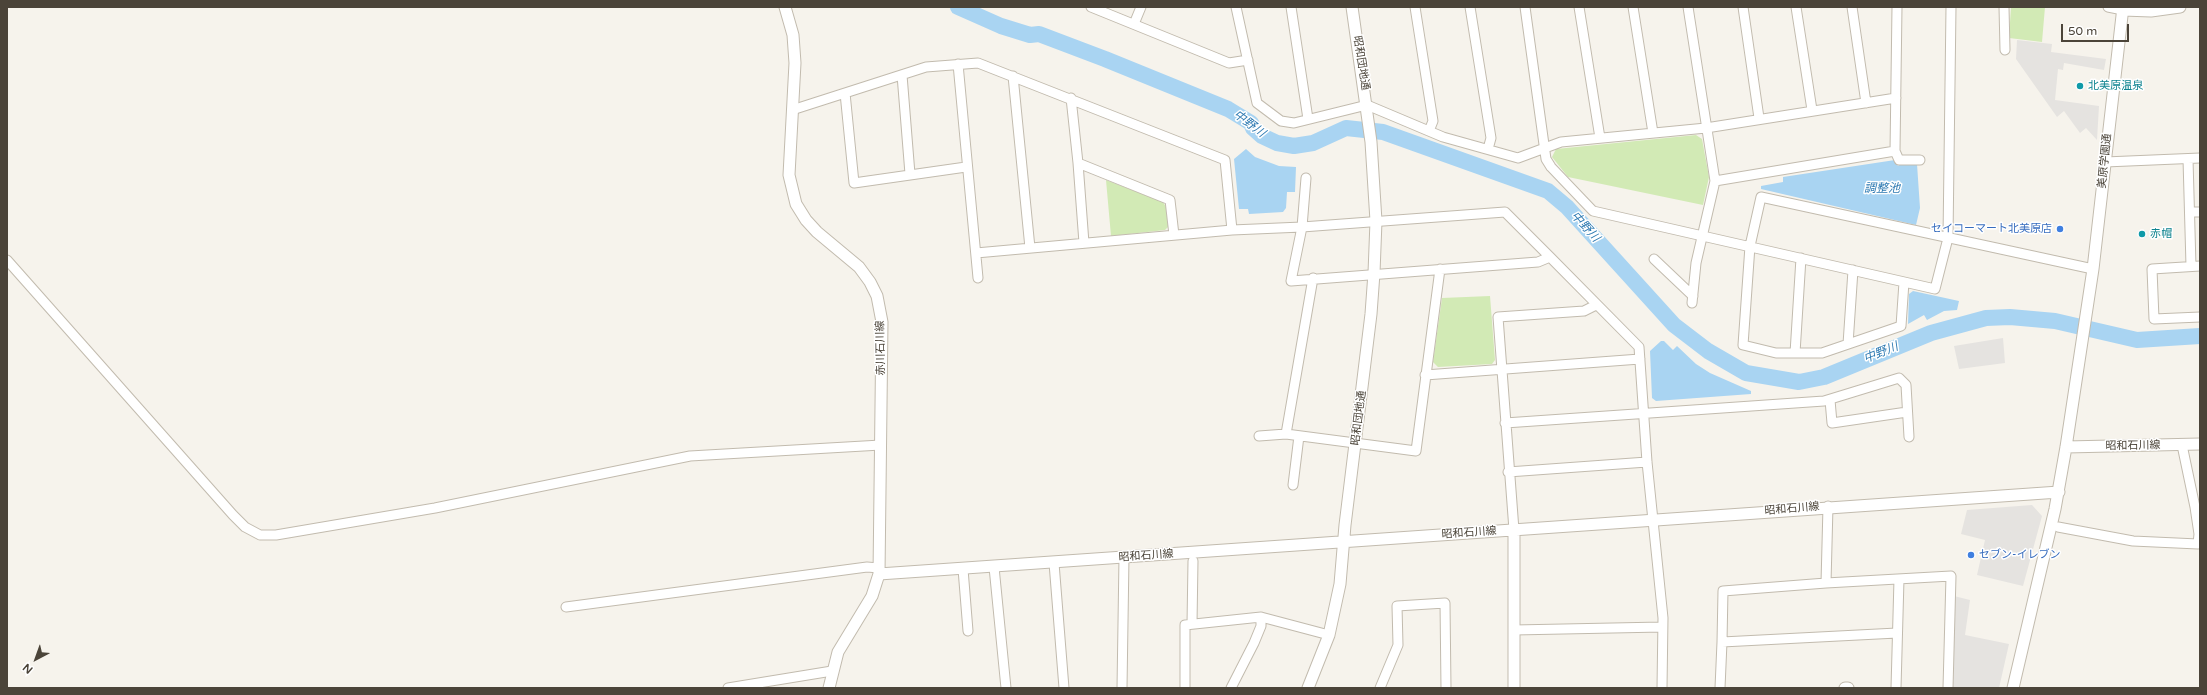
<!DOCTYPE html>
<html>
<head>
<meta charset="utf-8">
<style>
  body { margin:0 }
  #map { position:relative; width:2207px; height:695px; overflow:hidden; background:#f6f3ec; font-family:"Varela Round",sans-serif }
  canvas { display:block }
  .frame { position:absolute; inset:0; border:8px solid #4b4439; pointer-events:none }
  .north { position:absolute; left:16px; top:639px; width:40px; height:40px; -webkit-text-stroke:3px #fff; paint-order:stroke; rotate:221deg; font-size:11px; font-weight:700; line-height:16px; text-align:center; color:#4b4439 }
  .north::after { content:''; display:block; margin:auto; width:14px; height:18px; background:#4b4439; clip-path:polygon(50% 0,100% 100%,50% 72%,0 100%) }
  .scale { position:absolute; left:2061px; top:24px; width:68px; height:18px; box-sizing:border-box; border:2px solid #4b4439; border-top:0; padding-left:5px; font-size:12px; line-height:14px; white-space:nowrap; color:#4b4439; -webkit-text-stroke:3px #fff; paint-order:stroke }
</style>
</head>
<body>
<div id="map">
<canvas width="2207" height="695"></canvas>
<div class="frame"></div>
<div class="north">N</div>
<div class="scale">50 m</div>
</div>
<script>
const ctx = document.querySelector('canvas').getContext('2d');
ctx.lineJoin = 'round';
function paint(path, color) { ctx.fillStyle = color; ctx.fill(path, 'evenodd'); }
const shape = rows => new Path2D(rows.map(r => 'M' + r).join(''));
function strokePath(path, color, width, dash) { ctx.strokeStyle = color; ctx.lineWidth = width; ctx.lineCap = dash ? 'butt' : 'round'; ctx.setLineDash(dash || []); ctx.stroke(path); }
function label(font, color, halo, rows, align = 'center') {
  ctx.font = font + ' "Varela Round","Noto Sans JP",sans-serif'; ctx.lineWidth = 3; ctx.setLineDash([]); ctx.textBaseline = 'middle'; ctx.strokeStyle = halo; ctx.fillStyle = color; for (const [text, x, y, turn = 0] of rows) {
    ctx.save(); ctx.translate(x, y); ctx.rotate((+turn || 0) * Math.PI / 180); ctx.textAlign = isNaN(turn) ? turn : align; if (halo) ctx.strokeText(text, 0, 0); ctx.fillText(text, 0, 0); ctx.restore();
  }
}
const green = shape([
  [2011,7,2045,7,2042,42,2009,38],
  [1696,135,1702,139,1709,177,1703,205,1568,177,1552,157,1556,149],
  [1106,180,1163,202,1166,207,1169,226,1165,230,1111,236],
  [1490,296,1495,360,1492,364,1438,367,1433,362,1442,298]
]);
const parking = shape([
  [2017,40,2052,44,2051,52,2106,59,2104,70,2064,63,2063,70,2058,69,2055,100,2099,106,2097,140,2086,128,2080,133,2064,111,2057,117,2016,59],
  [2003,338,2005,363,1959,369,1954,346],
  [2032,505,2042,516,2023,586,1977,575,1985,540,1961,534,1967,510],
  [1954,596,1970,600,1965,635,2009,644,1999,688,1953,688]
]);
const water = shape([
  [1246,149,1255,157,1279,166,1296,167,1295,192,1287,192,1286,208,1283,212,1249,214,1248,209,1239,209,1234,159],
  [1895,160,1898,166,1900,164,1917,164,1920,208,1916,225,1761,189,1761,186,1783,182,1783,177],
  [1913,291,1959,301,1957,310,1944,311,1927,320,1924,315,1908,324,1909,294],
  [1661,341,1664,341,1673,350,1677,346,1696,364,1710,373,1751,391,1751,394,1656,401,1652,398,1650,351]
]);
const river = shape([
  [958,7,1001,26,1030,35,1039,34,1105,59,1228,109,1251,123,1253,128,1262,136,1277,143,1294,146,1313,143,1346,128,1383,132,1548,191,1567,207,1674,325,1708,351,1746,373,1799,382,1824,377,1931,333,1986,318,2010,317,2055,321,2137,340,2200,336]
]);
const minor = shape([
  [1091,7,1229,63,1248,60],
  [1236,7,1257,103,1281,121,1294,123,1367,105,1443,137,1518,158,1561,142,1706,128,1896,98],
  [1291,7,1308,119],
  [1415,7,1433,121,1429,131],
  [1470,7,1491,138,1488,149],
  [1525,7,1546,159,1551,167,1593,211,1935,289,1948,238,1951,7],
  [1579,7,1600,138],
  [1633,7,1653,133],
  [1688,7,1715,181,1696,263,1692,303],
  [1743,7,1759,118],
  [1796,7,1812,110],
  [1852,7,1866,103],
  [2004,7,2005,50],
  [2108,7,2123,10],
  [1134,24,1141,7],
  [958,64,978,278],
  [902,75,910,174],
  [1013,76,1030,248],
  [845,93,854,183,966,167],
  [1071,98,1078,163,1084,243],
  [792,110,926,67,978,63,1225,160,1232,230],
  [1895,151,1899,160,1920,160],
  [2188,159,2191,266],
  [2105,162,2200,158],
  [1078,163,1170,200,1174,235],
  [1715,181,1895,151,1897,7],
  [2190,212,2200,212],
  [976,253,1232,230,1302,227,1306,178],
  [1550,257,1538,262,1291,281,1302,227,1505,212,1550,257,1639,347,1647,462,1663,618,1662,688],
  [1654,259,1693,296],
  [7,260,233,515,245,527,260,535,276,535,435,508,690,456,881,445],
  [2200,266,2152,269,2154,319,2200,317],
  [1904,282,1901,326,1822,353,1776,353,1743,345,1750,246,1761,197,2093,269],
  [1848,344,1853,270],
  [1795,353,1801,258],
  [1425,375,1640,359],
  [1830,400,1832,423,1907,412],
  [1505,423,1824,401,1899,378,1906,385,1909,437],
  [1286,434,1313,278],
  [1259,436,1286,434,1416,451,1440,269],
  [1508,472,1647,462],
  [1293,485,1299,436],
  [1828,506,1826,583,1951,576,1948,688],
  [2058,527,2133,541,2198,544,2199,534,2195,507,2182,445],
  [1514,530,1498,317,1584,311,1596,305],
  [1054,563,1064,688],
  [994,567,1006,688],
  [963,569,968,631],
  [566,607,867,567,879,568],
  [1192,624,1193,561],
  [1514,630,1662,627],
  [1722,642,1723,591,1826,583],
  [728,688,832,671],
  [1122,688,1124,557],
  [1185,688,1185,625,1261,617],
  [1231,688,1254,643,1261,626,1261,617,1329,635],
  [1380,688,1398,645,1397,606,1445,603,1446,688],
  [1720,688,1722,642,1897,633],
  [1896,688,1899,579]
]);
const tertiary = shape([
  [785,7,793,35,795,63,789,175,796,204,806,220,817,232,859,267,870,282,877,296,882,322,879,574,872,596,838,652,829,688],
  [2123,10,2151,11,2180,7],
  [2066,447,2200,444],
  [1514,530,1514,688],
  [879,574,2059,492],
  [1308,688,1329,635,1340,584,1345,525,1371,314,1374,273,1376,221,1371,142,1352,7],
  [1845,688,1848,688],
  [2013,688,2055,509,2066,447,2093,269,2123,7]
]);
const markers = [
  [2080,86,4,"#0f9aa8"],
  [2060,229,4,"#3f7fe0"],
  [2142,234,4,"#0f9aa8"],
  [1971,555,4,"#3f7fe0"]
];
const streetNames = [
  ["昭和団地通",1361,63,81],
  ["美原学園通",2105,161,-84],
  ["赤川石川線",881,348,-91],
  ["昭和団地通",1359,418,-83],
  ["昭和石川線",2133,446,-1],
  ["昭和石川線",1792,509,-5],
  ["昭和石川線",1469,533,-4],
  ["昭和石川線",1146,556,-4]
];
const cultureNames = [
  ["北美原温泉",2088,86],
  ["赤帽",2150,234]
];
const shopNames = [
  ["セイコーマート北美原店",2052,229],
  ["セブン-イレブン",1979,555,"left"]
];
const waterNames = [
  ["中野川",1249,124,37],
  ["調整池",1882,189],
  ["中野川",1585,227,48],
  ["中野川",1881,353,-22]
];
paint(green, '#d2eab5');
paint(parking, '#e5e3e0');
paint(water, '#a9d4f2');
strokePath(river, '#a9d4f2', 16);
strokePath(minor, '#c2bbae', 11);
strokePath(tertiary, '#c2bbae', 13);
strokePath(minor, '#fff', 9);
strokePath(tertiary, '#fff', 11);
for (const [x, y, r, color] of markers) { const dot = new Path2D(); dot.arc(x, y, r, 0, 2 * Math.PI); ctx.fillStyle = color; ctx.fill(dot); strokePath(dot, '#fff', 1.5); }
label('11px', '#4b4439', '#fff', streetNames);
label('11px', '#0d838f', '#fff', cultureNames, 'left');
label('11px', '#366cbe', '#fff', shopNames, 'right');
label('italic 12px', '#2e7ab2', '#fff', waterNames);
</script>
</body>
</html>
